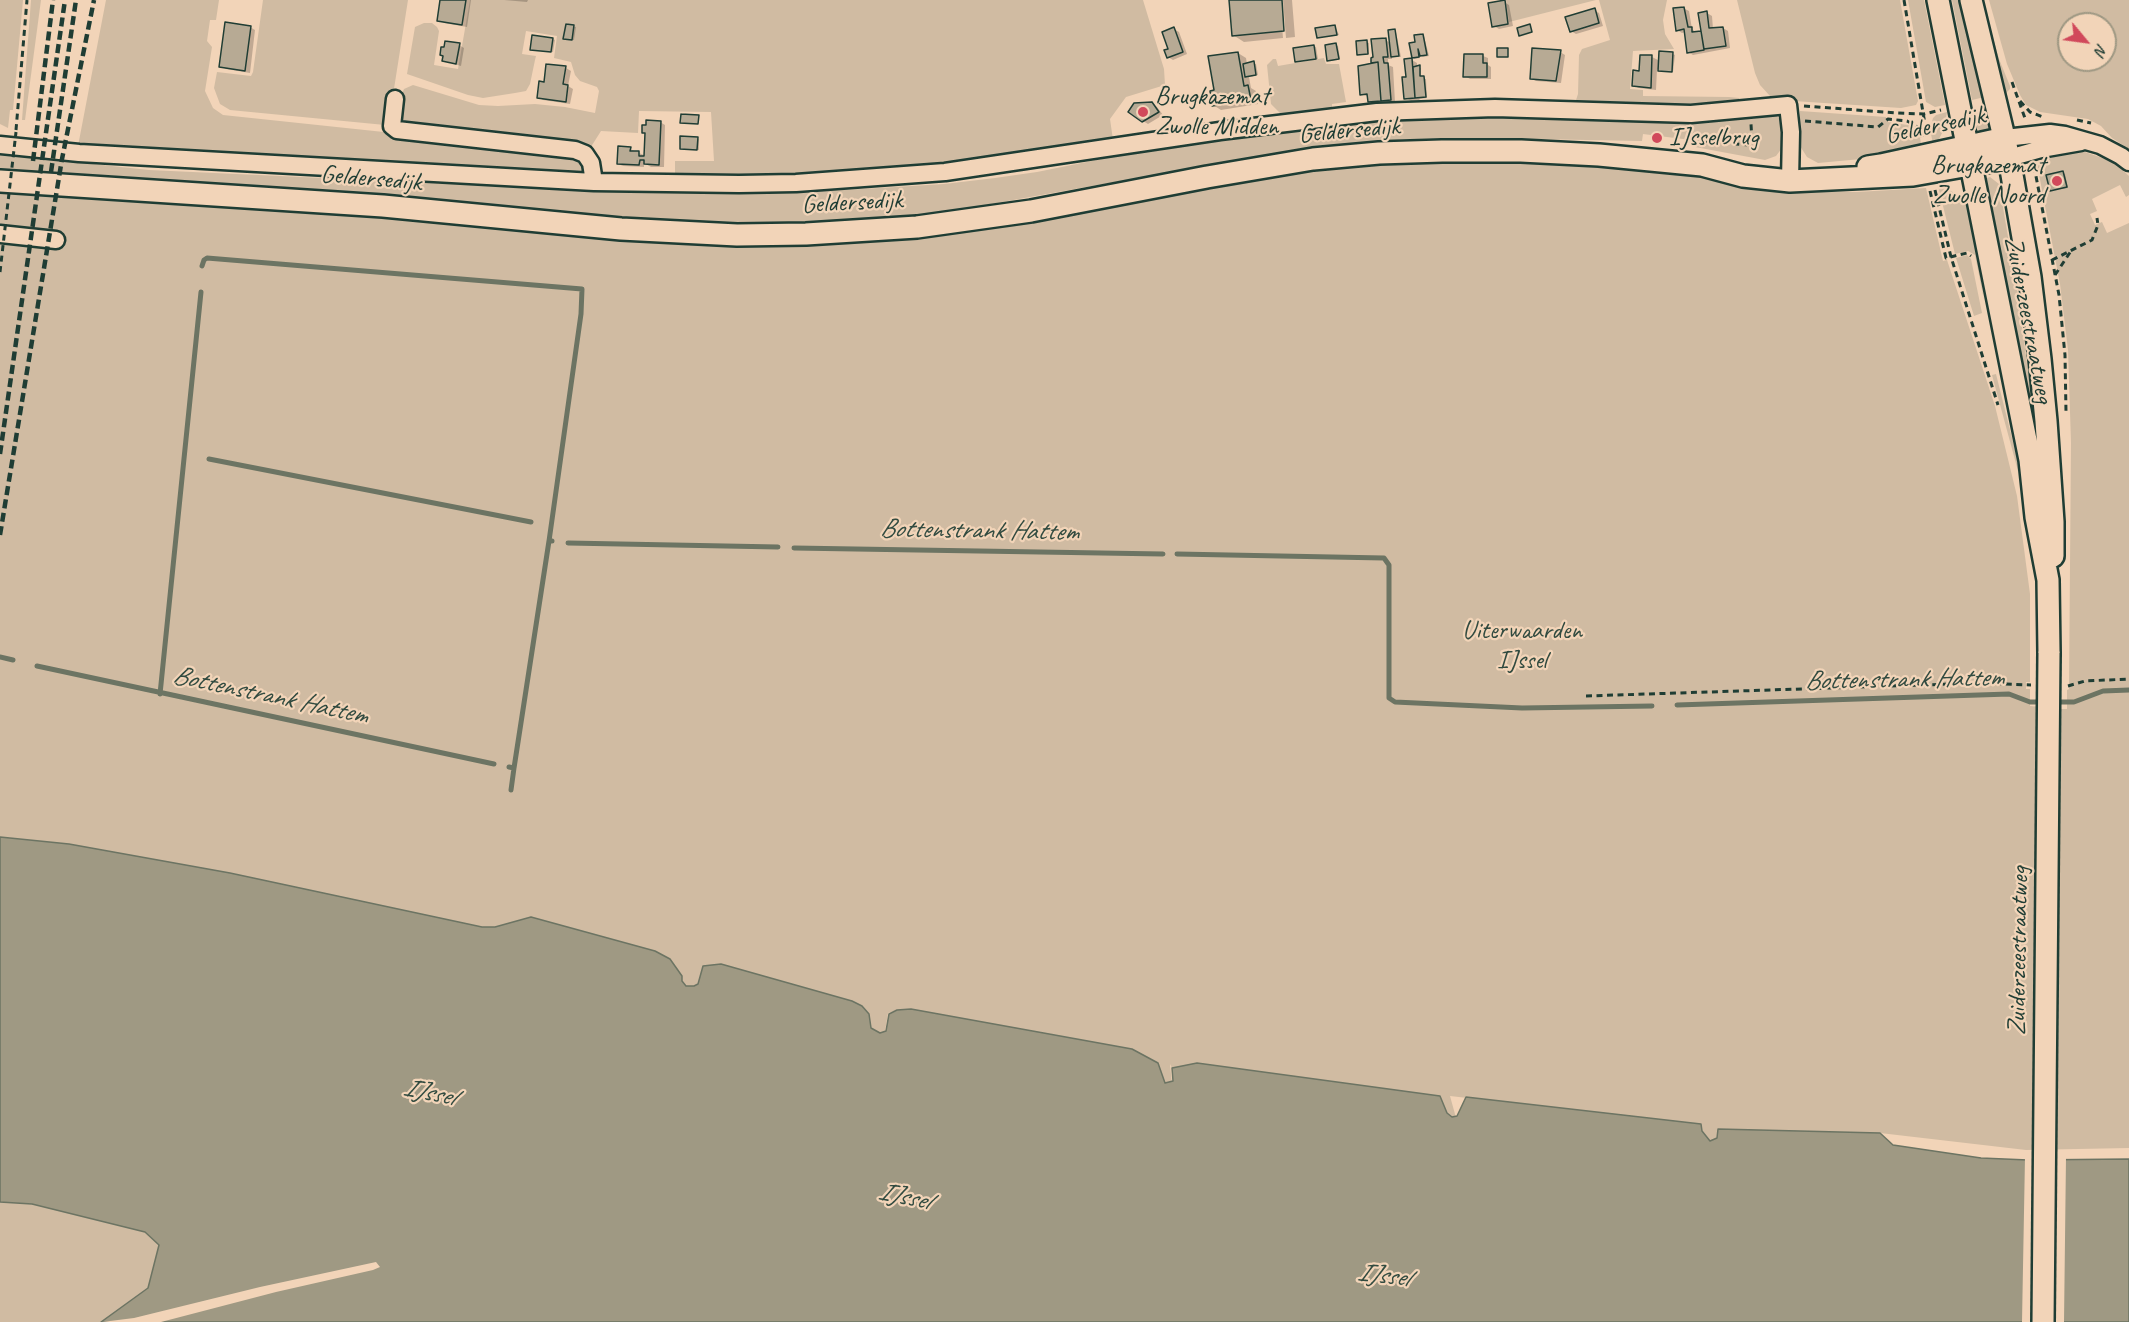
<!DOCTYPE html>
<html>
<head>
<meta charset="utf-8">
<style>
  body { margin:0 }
  #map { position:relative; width:2129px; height:1322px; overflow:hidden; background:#f2d4b8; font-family:Caveat,sans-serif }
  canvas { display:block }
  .north { position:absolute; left:2057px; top:12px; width:60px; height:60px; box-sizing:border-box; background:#f2d4b8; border:2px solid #9e9883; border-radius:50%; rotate:119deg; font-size:16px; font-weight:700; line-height:24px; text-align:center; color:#1f3d34 }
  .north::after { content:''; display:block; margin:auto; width:21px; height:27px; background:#d1495b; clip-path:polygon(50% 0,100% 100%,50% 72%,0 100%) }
</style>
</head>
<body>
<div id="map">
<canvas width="2129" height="1322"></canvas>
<div class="north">N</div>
</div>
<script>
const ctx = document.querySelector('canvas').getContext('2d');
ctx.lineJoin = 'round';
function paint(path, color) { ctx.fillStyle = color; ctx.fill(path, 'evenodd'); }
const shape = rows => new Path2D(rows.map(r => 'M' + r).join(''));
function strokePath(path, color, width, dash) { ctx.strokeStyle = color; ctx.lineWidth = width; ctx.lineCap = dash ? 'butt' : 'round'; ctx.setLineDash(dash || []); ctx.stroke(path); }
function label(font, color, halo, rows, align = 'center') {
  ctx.font = font + ' Caveat,sans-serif'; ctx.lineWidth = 4.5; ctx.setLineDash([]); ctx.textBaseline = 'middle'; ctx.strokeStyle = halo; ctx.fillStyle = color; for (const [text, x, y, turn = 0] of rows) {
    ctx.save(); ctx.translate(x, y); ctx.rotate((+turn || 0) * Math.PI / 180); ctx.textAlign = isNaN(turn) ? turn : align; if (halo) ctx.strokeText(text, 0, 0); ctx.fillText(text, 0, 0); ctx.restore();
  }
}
const green = shape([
  [0,0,23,0,13,110,10,110,8,128,0,124],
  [31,0,41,0,25,120,22,120],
  [106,0,219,0,216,20,210,20,207,41,212,47,205,91,213,108,223,115,554,150,580,157,584,168,577,174,78,146],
  [263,0,408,0,393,95,385,125,230,110,220,104,214,88,217,72,251,76,253,72],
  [470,0,1143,0,1164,69,1165,85,1126,97,1110,119,1113,140,1008,158,818,175,675,178,675,161,714,161,711,112,639,111,638,133,601,131,589,150,408,126,399,117,398,103,404,89,413,85,479,105,498,106,535,104,565,107,595,113,599,91,597,87,580,81,575,75,571,62,554,58,557,36,526,31,522,54,536,56,535,60,530,84,526,91,515,93,483,98,468,95,407,74,415,27,424,23,432,23,437,27,439,31,434,65,458,69],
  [1506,0,1596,0,1509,22],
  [1599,0,1667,0,1663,20,1665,34,1674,49,1633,51,1630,89,1643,90,1643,96,1729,97,1739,98,1739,102,1665,108,1575,103,1578,94,1579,55,1582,49,1610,40],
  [1737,0,1900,0,1918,101,1916,105,1901,108,1778,100,1770,96,1760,85,1755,73],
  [1908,0,1924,0,1945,105,1935,107,1926,102],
  [1952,0,1964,0,1989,96,1972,100],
  [1978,0,1982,0,1999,59,2010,86,2010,89,2006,93,2002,94],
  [1989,0,2129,0,2129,149,2112,138,2101,126,2088,119,2040,112,2026,105,2020,95,2007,64],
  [2069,24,2105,24,2105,60,2069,60],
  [1324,58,1326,64,1339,64,1346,102,1332,104,1332,110,1286,117,1281,114,1271,104,1267,65,1273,59,1276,59,1278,66],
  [1990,107,1993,127,1990,131,1982,133,1976,127,1972,110],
  [1800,111,1886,117,1888,122,1914,126,1919,132,1922,149,1861,159,1818,163,1807,157,1800,146],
  [1947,112,1944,129,1938,141,1933,144,1930,129,1933,118,1936,115],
  [1425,114,1775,114,1783,123,1784,140,1782,148,1776,156,1765,160,1695,147,1691,140,1643,134,1642,141,1477,138,1411,139,1357,143,1304,149,1210,165,957,210,853,221,800,222,691,222,636,219,454,201,148,178,0,169,0,154,149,170,607,191,755,193,863,189,944,184,995,178,1037,172,1161,147,1248,133],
  [2072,151,2085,152,2108,160,2118,166,2129,176,2129,195,2126,197,2120,185,2092,199,2097,211,2090,214,2095,225,2102,222,2107,233,2129,223,2129,1148,2026,1150,1880,1133,1718,1129,1722,1145,1706,1149,1699,1124,1450,1096,1458,1125,1197,1063,1172,1068,1170,1064,1172,1084,897,1010,888,1013,884,1037,870,1035,869,1014,862,1006,721,964,703,966,696,993,689,992,655,951,531,917,495,927,482,927,229,873,69,844,0,837,0,238,65,244,66,237,0,228,0,189,754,243,1359,163,1528,158,1716,176,1796,191,1857,192,1926,188,1943,261,1947,260,1995,406,2017,496,2030,594,2030,682,2026,682,2026,689,2030,689,2030,706,2061,709,2067,709,2067,690,2069,689,2071,443,2068,350,2060,284,2037,164,2049,154],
  [1990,177,1999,184,2017,289,2047,514,1984,179],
  [1938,186,1946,188,1961,197,1970,210,1984,300,1975,255,1968,251,1955,254],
  [1967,255,1971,259,1982,313,1974,316,1956,258],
  [1996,374,2018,462,2018,471,1992,375],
  [0,1184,705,1322,0,1322]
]);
const water = shape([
  [0,837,69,844,230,873,482,927,495,927,531,917,655,951,670,959,682,976,682,981,686,986,694,986,698,984,703,966,721,964,852,1001,862,1006,869,1014,871,1028,880,1033,886,1031,889,1014,897,1010,911,1009,1132,1049,1158,1063,1165,1083,1173,1081,1172,1068,1197,1063,1440,1096,1447,1113,1452,1117,1457,1116,1466,1097,1701,1124,1702,1131,1710,1141,1717,1138,1718,1129,1880,1133,1893,1145,1981,1158,2028,1160,2129,1159,2129,1322,101,1322,148,1288,159,1245,145,1232,32,1204,0,1202,0,837]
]);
const pier = shape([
  [2025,1157,2066,1157,2064,1322,2022,1322],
  [376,1262,380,1267,373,1270,276,1292,161,1322,102,1322,134,1318,260,1287]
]);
const shadow = shape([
  [442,0,471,0,467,27,444,23,439,20],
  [504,0,528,0,527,2],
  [1230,0,1280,0,1283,38,1244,42,1233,35],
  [1283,0,1292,0,1295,37,1286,38],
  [1504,2,1509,5,1513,26,1499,29,1494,26],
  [1683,8,1689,11,1692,29,1697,33,1703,32,1707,13,1712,16,1713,29,1723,28,1728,31,1730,48,1693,55,1688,52,1686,32,1682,33,1677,30],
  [1594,10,1599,13,1603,26,1576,34,1571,31],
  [567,25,576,27,574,40,567,39],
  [1335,26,1339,35,1319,37],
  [250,27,255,30,250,73,226,69,221,66],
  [1174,29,1179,32,1187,54,1173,60,1168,57],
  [1394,30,1396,32,1401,57,1392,56,1392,59,1388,59,1388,65,1393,67,1395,102,1375,104,1370,101,1369,97,1361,94,1373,66,1372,59,1385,40,1391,43],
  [1422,35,1424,36,1429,56,1423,57,1419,54,1420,58,1414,59,1411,45,1417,43],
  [553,39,555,40,553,52,533,50],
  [1366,42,1369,43,1369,54,1360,55,1358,54],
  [459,45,464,48,461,66,444,61],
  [1336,45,1338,46,1340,59,1331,61,1329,60],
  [1314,46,1316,47,1318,59,1296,61],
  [1560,52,1565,55,1561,83,1536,81,1531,78],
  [1238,53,1246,58,1247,64,1256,64,1258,75,1249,77,1251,88,1256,91,1258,104,1221,110,1213,105,1215,92,1210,58],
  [1673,54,1675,55,1673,72,1661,71,1657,69,1656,90,1639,88,1634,86,1652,57,1660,61],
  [1483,56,1488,58,1488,65,1491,67,1491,79,1470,79,1465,76],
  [1412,60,1417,63,1417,68,1421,68,1421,78,1426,79,1427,98,1419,99,1420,100,1411,101,1406,98,1407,79],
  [566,68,571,71,568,86,573,89,570,104,543,100,538,97,545,84],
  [1152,103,1157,107,1163,115,1148,124,1143,121],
  [660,122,665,125,664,167,651,167,644,163,644,167,623,166,618,164,630,149,646,156,647,134,643,132],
  [697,138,699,139,699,150,681,148],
  [2063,173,2065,174,2068,188,2051,190]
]);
const stream = shape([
  [202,266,204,260,207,258,582,289,581,314,549,541],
  [209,459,531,522],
  [568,543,778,547],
  [794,548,1163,554],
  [1177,554,1384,558,1389,565,1389,698,1395,702,1522,708,1652,706],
  [0,657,13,660],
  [37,666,494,764],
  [160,694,201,292],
  [2053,702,2074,702,2103,691,2129,690],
  [1677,705,2009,694,2030,702,2043,702],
  [509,767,514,768,549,541,552,541],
  [511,790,514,768]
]);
const building = shape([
  [440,0,466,0,462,25,437,21,440,0],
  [1229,0,1282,0,1284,31,1232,36,1229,0],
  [1505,0,1508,24,1492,27,1488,3,1505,0],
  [1684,7,1688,27,1692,27,1692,32,1701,31,1704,50,1687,53,1684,29,1676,31,1673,8,1684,7],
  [1595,8,1599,23,1570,32,1565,17,1595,8],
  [1707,11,1709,28,1723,27,1726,46,1704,49,1698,13,1707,11],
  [225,22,251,26,245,71,219,67,225,22],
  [566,24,574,25,572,40,563,39,566,24],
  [1530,24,1532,32,1519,36,1517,28,1530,24],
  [1335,25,1337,35,1317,38,1315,28,1335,25],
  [1174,27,1183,52,1167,58,1164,50,1168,49,1162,32,1174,27],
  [1395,29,1399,56,1391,57,1388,30,1395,29],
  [1423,34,1427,55,1420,56,1418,49,1419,57,1412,58,1409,43,1415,42,1414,35,1423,34],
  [532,35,553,38,551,52,530,50,532,35],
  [1386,38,1388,57,1383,57,1384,63,1388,63,1391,100,1381,101,1378,62,1371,63,1371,58,1373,57,1371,39,1386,38],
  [1367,40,1368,54,1357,55,1356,41,1367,40],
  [445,41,460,43,456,64,442,61,443,56,440,55,441,47,444,47,445,41],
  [1336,43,1339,59,1327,61,1325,45,1336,43],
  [1314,45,1316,59,1295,62,1293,48,1314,45],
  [1497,48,1508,48,1508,57,1497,57,1497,48],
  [1532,48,1561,50,1556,81,1530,79,1532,48],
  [1659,51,1673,52,1672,72,1658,71,1659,51],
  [1238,52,1244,86,1248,85,1251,100,1212,106,1210,91,1214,90,1208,56,1238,52],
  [1464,54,1483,54,1483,63,1487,63,1487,77,1463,77,1464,54],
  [1640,55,1652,55,1651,88,1632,86,1633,70,1639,71,1640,55],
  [1412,58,1415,98,1404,99,1402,77,1406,77,1404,59,1412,58],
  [1254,61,1256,75,1245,77,1243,64,1254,61],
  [1378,62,1381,101,1368,102,1367,94,1360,95,1358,66,1378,62],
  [546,64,566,66,563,84,568,85,566,102,537,98,539,81,544,82,546,64],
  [1420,65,1420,76,1424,76,1426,97,1415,98,1413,67,1420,65],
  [1152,102,1159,112,1142,122,1128,112,1134,103,1152,102],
  [681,114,699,115,698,124,680,123,681,114],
  [646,120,661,121,659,165,644,164,644,160,640,160,639,165,617,164,618,146,631,147,630,151,639,151,639,156,644,156,645,133,642,133,642,125,646,125,646,120],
  [680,136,698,137,697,150,680,149,680,136],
  [2063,171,2067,187,2050,191,2046,175,2063,171]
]);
const path = shape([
  [1904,0,1927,136],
  [2012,82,2026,121],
  [2020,101,2030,112,2043,117],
  [1804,106,1897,113,1924,114,1941,110],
  [2077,120,2091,123],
  [1805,121,1878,127,1888,119,1907,121,1918,127,1922,137],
  [16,130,27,0],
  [1692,143,1699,143,1702,141,1749,145,1752,141,1751,124],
  [2034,166,2059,295,2065,355,2066,412],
  [1935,190,1951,257,1998,405],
  [1930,191,1946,258,1967,253,1971,256],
  [2052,260,2092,240,2098,225,2097,218],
  [2055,275,2071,251],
  [2068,686,2085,681,2129,679],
  [1586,696,1983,683,2031,685]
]);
const minor = shape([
  [395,99,392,126,397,130,575,150,585,154,591,163,594,182],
  [2005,138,2050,133,2065,135,2100,145,2121,156,2129,162],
  [0,145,79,153,594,182,739,184,796,183,945,172,1220,131,1377,112,1495,108,1691,114,1788,105,1791,132,1790,181],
  [2009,158,2041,149,2081,142],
  [0,234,56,240]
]);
const major = shape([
  [1938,0,2030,460,2036,517,2048,580,2049,653],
  [1971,0,2009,158,2030,277,2040,359,2046,421,2053,522,2053,556],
  [1868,167,1881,165,2005,138],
  [0,181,383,206,621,229,737,235,806,234,917,227,1031,211,1207,177,1313,159,1379,153,1442,151,1521,151,1599,155,1702,165,1743,176,1790,181,1913,175,2009,158]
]);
const rail = shape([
  [33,161,53,0],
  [51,172,76,0],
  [0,454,65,0],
  [0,535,62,159,94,0]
]);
const pathBridge = shape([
  [0,272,16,132]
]);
const majorBridge = shape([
  [2043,1322,2049,653]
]);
const markers = [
  [1143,112,6,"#d1495b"],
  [1657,138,6,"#d1495b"],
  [2057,181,6,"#d1495b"]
];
const poiNames = [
  ["Brugkazemat",1155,97],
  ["Zwolle Midden",1155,127],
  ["IJsselbrug",1669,138],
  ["Brugkazemat",2045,166,"right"],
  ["Zwolle Noord",2045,196,"right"]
];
const streetNames = [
  ["Geldersedijk",1935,126,-12],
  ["Geldersedijk",1349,131,-5],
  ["Geldersedijk",371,179,5],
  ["Geldersedijk",852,203,-3],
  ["Zuiderzeestraatweg",2028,320,79],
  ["Zuiderzeestraatweg",2019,951,-89]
];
const parkNames = [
  ["Uiterwaarden",1522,631],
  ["IJssel",1522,661]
];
const waterNames = [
  ["Bottenstrank Hattem",979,531,1],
  ["Bottenstrank Hattem",1904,680,-1],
  ["Bottenstrank Hattem",270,696,12],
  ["IJssel",429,1093,12],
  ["IJssel",904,1197,12],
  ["IJssel",1383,1276,7]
];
paint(green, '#d0bba2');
paint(water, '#9f9983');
strokePath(water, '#6c7463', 1.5);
paint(pier, '#f2d4b8');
paint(shadow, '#0003');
strokePath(stream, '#6c7463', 5);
paint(building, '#b7aa94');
strokePath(building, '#1f3d34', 1.5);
strokePath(minor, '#1f3d34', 21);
strokePath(major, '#1f3d34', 26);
strokePath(path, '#1f3d34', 3, [6, 4.5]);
strokePath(minor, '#f2d4b8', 16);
strokePath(major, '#f2d4b8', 21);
strokePath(rail, '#1f3d34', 4.5, [9, 4.5]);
strokePath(majorBridge, '#1f3d34', 26, []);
strokePath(pathBridge, '#1f3d34', 3, [6, 4.5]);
strokePath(majorBridge, '#f2d4b8', 21);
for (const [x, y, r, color] of markers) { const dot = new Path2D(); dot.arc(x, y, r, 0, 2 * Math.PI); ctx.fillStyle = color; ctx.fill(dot); strokePath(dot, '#f2d4b8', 2); }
label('26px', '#1f3d34', '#f2d4b8', poiNames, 'left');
label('26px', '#1f3d34', '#f2d4b8', streetNames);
label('26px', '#314a3f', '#f2d4b8', parkNames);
label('italic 27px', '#324b40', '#f2d4b8', waterNames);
</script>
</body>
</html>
